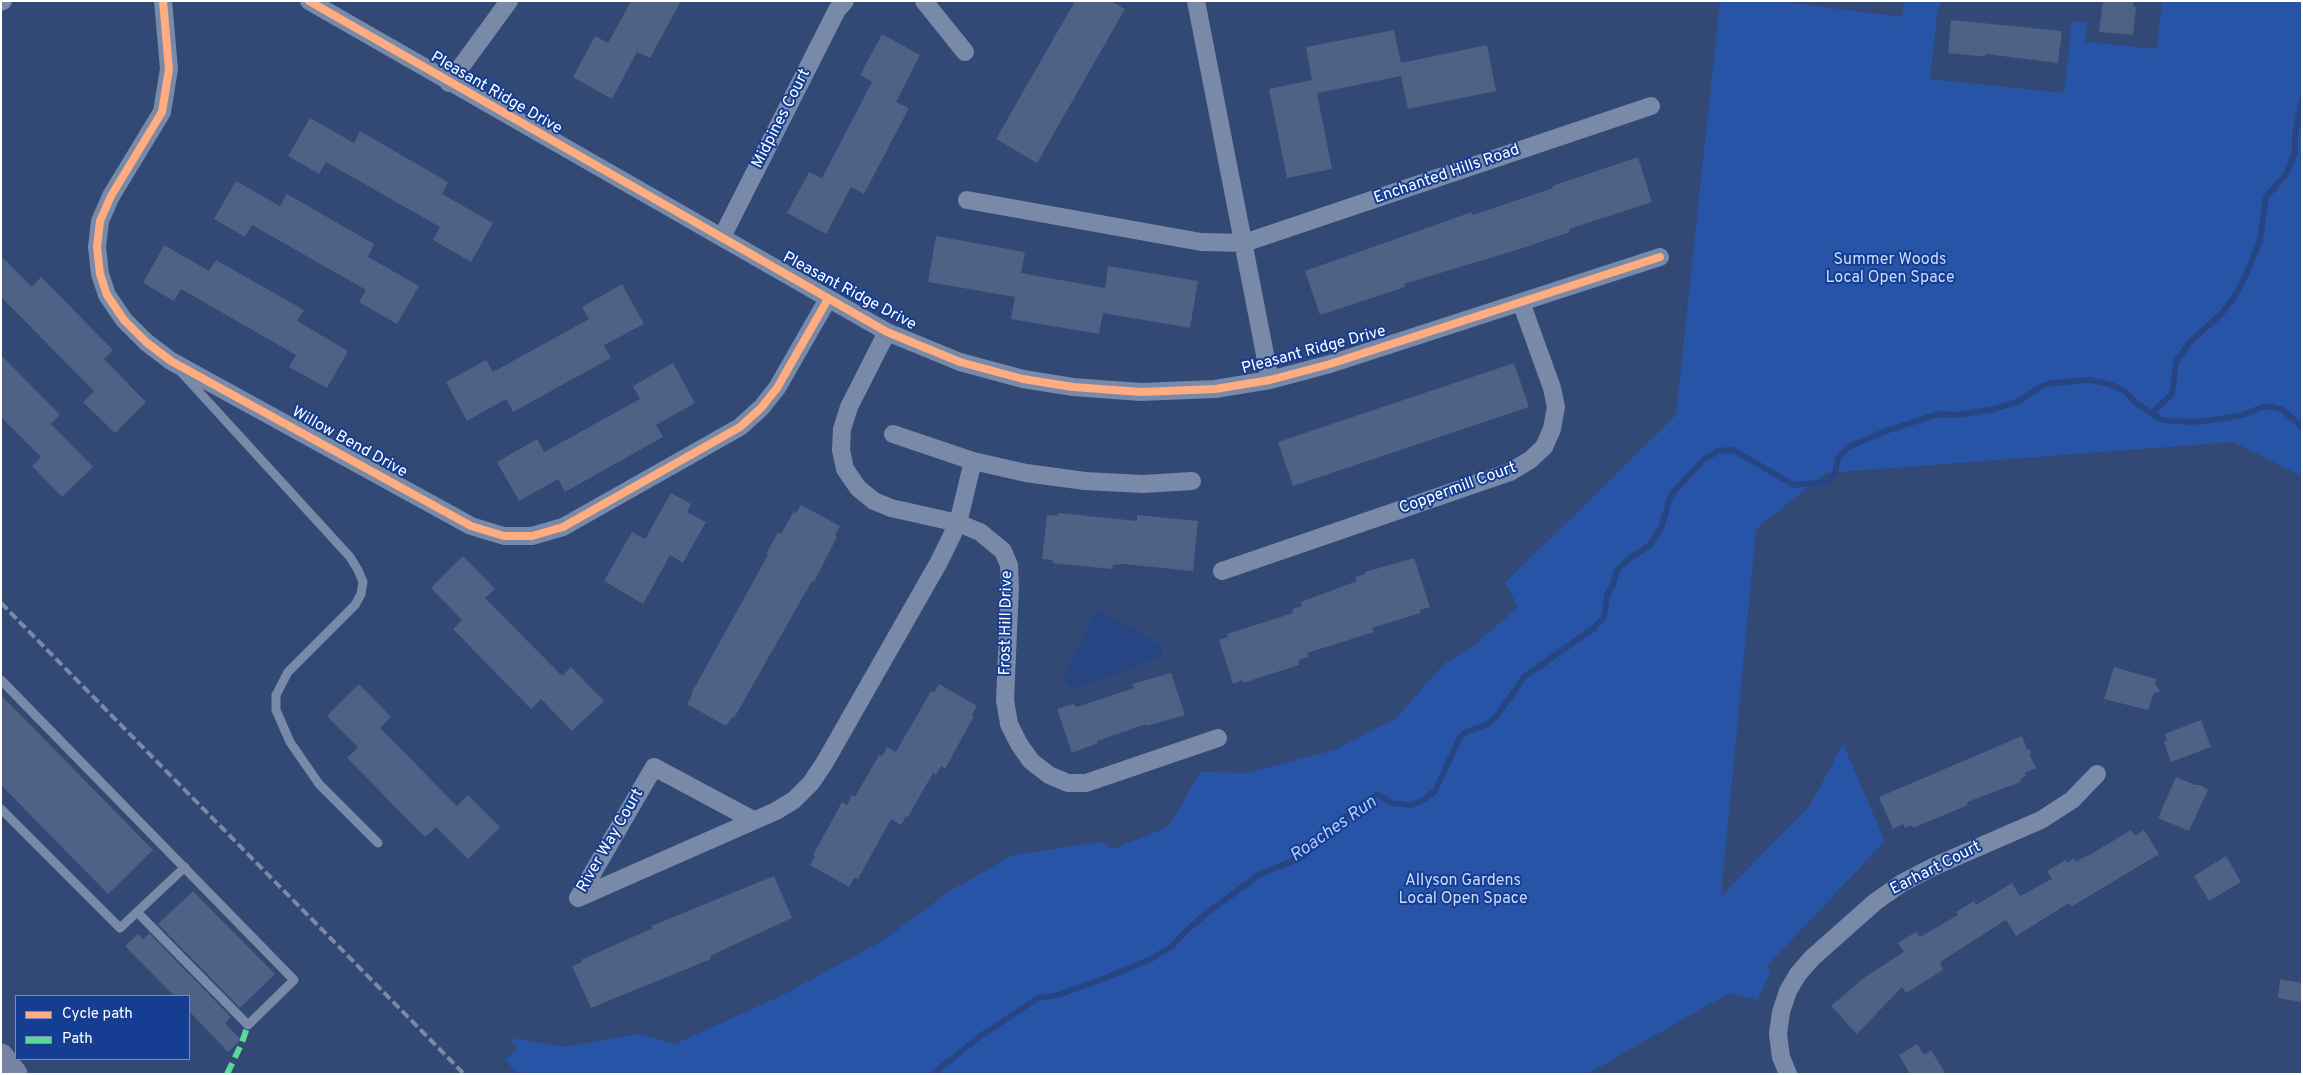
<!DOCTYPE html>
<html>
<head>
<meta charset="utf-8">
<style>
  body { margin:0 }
  #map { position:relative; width:2303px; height:1075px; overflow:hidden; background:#324875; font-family:Overpass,sans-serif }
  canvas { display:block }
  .frame { position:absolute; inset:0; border:2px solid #fff; pointer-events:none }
  .legend { position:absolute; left:15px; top:995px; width:175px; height:65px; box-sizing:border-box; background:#153e92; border:1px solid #738bbe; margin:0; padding:6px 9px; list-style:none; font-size:15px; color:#fff }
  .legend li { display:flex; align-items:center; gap:10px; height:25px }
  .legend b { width:25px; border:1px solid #738bbe }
</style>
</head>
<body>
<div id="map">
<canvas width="2303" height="1075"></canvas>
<div class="frame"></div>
<ul class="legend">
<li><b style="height:6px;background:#ffac80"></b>Cycle path</li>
<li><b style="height:6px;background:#5adb95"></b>Path</li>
</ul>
</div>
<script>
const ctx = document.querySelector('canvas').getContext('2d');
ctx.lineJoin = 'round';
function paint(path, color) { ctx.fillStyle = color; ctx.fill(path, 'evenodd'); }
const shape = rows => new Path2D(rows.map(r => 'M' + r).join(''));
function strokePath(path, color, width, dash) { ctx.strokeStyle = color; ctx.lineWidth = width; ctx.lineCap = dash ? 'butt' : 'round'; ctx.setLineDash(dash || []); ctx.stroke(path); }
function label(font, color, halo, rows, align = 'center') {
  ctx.font = font + ' Overpass,sans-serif'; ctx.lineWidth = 4; ctx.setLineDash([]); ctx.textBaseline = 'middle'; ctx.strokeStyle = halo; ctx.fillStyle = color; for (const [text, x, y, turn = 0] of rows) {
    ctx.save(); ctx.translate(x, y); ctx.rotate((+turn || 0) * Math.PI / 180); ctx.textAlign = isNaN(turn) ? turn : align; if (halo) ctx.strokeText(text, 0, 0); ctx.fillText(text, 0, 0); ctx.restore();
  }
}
const green = shape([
  [1720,1,1775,1,1902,17,1904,1,1940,1,1940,7,1938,7,1930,79,2064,93,2072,21,2087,22,2085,42,2157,49,2162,1,2302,1,2302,476,2234,442,1826,473,1756,529,1721,896,1809,807,1843,744,1885,841,1766,967,1770,972,1758,1000,1729,993,1587,1074,518,1074,505,1060,518,1048,509,1038,565,1047,640,1034,675,1044,781,996,882,941,950,891,1013,855,1102,842,1113,849,1168,827,1201,772,1247,773,1334,750,1395,719,1445,663,1472,647,1518,607,1505,583,1676,415]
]);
const water = shape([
  [1100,611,1158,643,1162,647,1161,657,1075,688,1069,686,1063,678,1065,673,1092,618]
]);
const stream = shape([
  [2152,413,2172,394,2176,362,2189,343,2221,314,2233,299,2245,277,2260,240,2266,197,2286,174,2295,153,2295,135,2302,99],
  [933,1074,979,1037,1038,998,1058,995,1100,980,1151,959,1172,946,1187,930,1208,912,1260,874,1300,858,1320,842,1331,829,1361,805,1378,794,1391,803,1411,805,1422,801,1435,791,1460,737,1468,731,1486,725,1496,717,1524,677,1594,628,1604,617,1607,595,1613,585,1617,570,1629,559,1650,545,1661,528,1671,495,1703,460,1718,451,1733,450,1794,485,1826,482,1835,473,1838,458,1848,447,1886,431,1938,414,1958,415,1994,409,2017,402,2042,386,2052,383,2090,380,2109,384,2125,391,2136,403,2162,420,2191,422,2221,419,2242,415,2263,407,2274,407,2283,410,2302,427]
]);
const building = shape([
  [631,1,681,1,650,58,637,52,612,99,573,77,595,36,608,43],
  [1075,1,1111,1,1125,9,1037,163,996,139],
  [2103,1,2134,1,2133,7,2136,7,2133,35,2099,32],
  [1951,20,2062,31,2058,63,1986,54,1985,56,1977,56,1948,53],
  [1394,30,1401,63,1487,45,1496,91,1408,109,1401,76,1317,93,1332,169,1287,178,1269,89,1312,80,1306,47],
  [882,34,920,55,896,102,909,108,864,194,851,187,826,234,787,213,809,172,822,178,872,82,860,75],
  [310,118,354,143,360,131,448,182,442,194,493,223,471,262,433,240,440,227,326,162,319,174,288,156],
  [1638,157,1652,202,1569,229,1570,232,1523,248,1404,284,1405,287,1320,315,1305,271,1472,212,1473,215,1553,188,1552,186],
  [236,181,280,206,287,194,374,244,368,257,419,286,397,324,359,302,366,290,252,225,245,237,214,219],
  [936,236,1025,252,1021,273,1105,288,1108,266,1198,281,1190,328,1103,313,1099,334,1011,319,1015,297,928,282],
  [164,245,209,271,216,260,304,310,297,321,348,351,327,388,289,367,296,355,181,289,174,301,143,283],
  [1,256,32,287,41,277,113,350,104,359,146,402,115,433,83,402,94,391,1,297],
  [622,284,644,324,604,345,611,358,513,412,506,399,467,421,446,382,486,360,493,372,589,319,582,307],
  [1,355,60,415,51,424,93,467,62,497,32,466,41,457,1,417],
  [673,363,695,403,656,425,663,437,565,492,558,479,519,501,497,462,537,439,544,452,640,399,633,386],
  [1514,363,1529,407,1293,486,1278,442],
  [671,493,691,504,687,512,706,522,683,563,670,555,643,604,604,581,632,532,645,539],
  [801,505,840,526,835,535,837,537,814,582,812,581,734,718,732,717,726,726,687,704,692,695,691,694,768,555,766,554,778,532,781,534,794,511,796,513],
  [1058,513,1137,521,1137,515,1198,521,1193,571,1122,564,1113,565,1112,569,1052,563,1053,560,1042,559,1047,515,1057,516],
  [463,556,495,589,485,598,562,676,571,667,604,701,572,731,541,699,531,709,453,629,462,620,431,588],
  [1414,558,1430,607,1420,610,1420,613,1372,628,1374,632,1307,653,1308,657,1298,660,1299,665,1243,683,1242,680,1233,684,1219,640,1228,637,1227,634,1293,613,1292,609,1302,606,1301,602,1357,581,1355,577,1365,574,1365,572],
  [2114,667,2156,679,2155,683,2160,691,2154,693,2148,710,2104,699],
  [1171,673,1185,715,1147,726,1146,724,1097,741,1098,743,1072,753,1057,709,1073,704,1077,707,1134,688,1132,684],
  [359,684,391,717,380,728,457,806,468,795,500,827,468,859,436,827,425,837,347,758,358,747,327,716],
  [939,684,977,706,972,715,974,716,945,769,941,766,936,775,933,773,908,817,906,816,901,825,891,819,858,879,854,878,849,887,810,865,815,856,813,855,842,802,847,805,852,795,855,797,879,755,882,756,887,747,896,752,931,691,934,693],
  [1,695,153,850,108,894,1,785],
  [2201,720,2211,747,2171,762,2164,742,2167,741,2165,734],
  [2022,736,2027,749,2031,751,2030,756,2036,768,2025,773,2026,776,2020,779,2021,782,1967,802,1968,805,1913,828,1912,825,1905,828,1903,824,1893,829,1879,797],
  [2176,777,2195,785,2200,785,2208,790,2189,831,2158,818],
  [2131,830,2135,836,2144,830,2159,854,2071,907,2069,903,2016,936,2006,920,1940,962,1943,970,1906,993,1902,987,1857,1034,1831,1006,1865,977,1904,952,1898,943,1916,932,1920,937,1958,915,1956,912,1974,901,1976,905,2012,883,2020,896,2052,879,2047,871,2066,860,2067,863,2074,858,2076,862,2086,856,2086,857],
  [2226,856,2241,882,2209,901,2194,876],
  [774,876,792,918,710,956,711,959,591,1008,572,966,582,962,581,960,653,928,651,926],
  [193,891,275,974,240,1008,158,924],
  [149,933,231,1017,225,1023,241,1040,228,1052,189,1011,189,996,174,996,125,946,138,934,143,939],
  [2280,979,2302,983,2302,1002,2278,998],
  [1917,1044,1924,1055,1931,1050,1946,1074,1910,1074,1899,1055]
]);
const lane = shape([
  [181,372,350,557,358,570,363,582,361,594,355,605,288,672,276,695,276,710,290,742,319,784,378,843],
  [1,680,294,980,248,1025,137,912],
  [1,809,120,928,185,867]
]);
const street = shape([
  [163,1,169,69,162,112,111,196,100,221,97,247,100,274,107,295,124,320,146,342,171,361,471,526,504,536,532,536,563,527,740,427,761,408,777,388,828,299],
  [309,1,887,332,960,362,1023,379,1073,387,1141,392,1215,389,1270,380,1330,364,1660,257],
  [924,1,965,52],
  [1196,1,1270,380],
  [1,2,3,1],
  [449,83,509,1],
  [967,200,1201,242,1244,243,1651,106],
  [722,237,837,10,845,1],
  [887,332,849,407,842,429,841,450,845,469,858,488,874,501,891,508,958,523,980,532,1003,551,1009,565,1010,587,1005,700,1009,724,1019,744,1031,761,1049,775,1068,783,1086,783,1218,738],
  [893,434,973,461,1026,473,1085,481,1143,484,1192,481],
  [1222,571,1510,472,1530,460,1544,447,1552,429,1556,407,1552,388,1521,302],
  [578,898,776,811,794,800,811,783,825,762,939,562,958,523,973,461],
  [578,898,654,767,753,820],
  [1788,1074,1781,1057,1778,1034,1781,1012,1788,991,1798,974,1812,958,1875,902,1902,883,1935,866,2041,820,2072,800,2097,774]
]);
const secondary = shape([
  [1,1056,15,1074]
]);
const rail = shape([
  [1,603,464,1074]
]);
const quiet = shape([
  [227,1074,241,1045,248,1025]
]);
const cycleway = shape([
  [163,1,169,69,162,112,111,196,100,221,97,247,100,274,107,295,124,320,146,342,171,361,471,526,504,536,532,536,563,527,740,427,761,408,777,388,828,299],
  [309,1,887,332,960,362,1023,379,1073,387,1141,392,1215,389,1270,380,1330,364,1660,257]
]);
const streetNames = [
  ["Pleasant Ridge Drive",496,94,30],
  ["Midpines Court",782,119,-63],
  ["Enchanted Hills Road",1447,175,-19],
  ["Pleasant Ridge Drive",849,292,28],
  ["Pleasant Ridge Drive",1314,351,-15],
  ["Willow Bend Drive",349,443,29],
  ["Coppermill Court",1458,489,-20],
  ["Frost Hill Drive",1007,623,-89],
  ["River Way Court",611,841,-60],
  ["Earhart Court",1936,869,-27]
];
const parkNames = [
  ["Summer Woods",1890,261],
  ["Local Open Space",1890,279],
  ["Allyson Gardens",1463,882],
  ["Local Open Space",1463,900]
];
const waterNames = [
  ["Roaches Run",1334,830,-35]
];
paint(green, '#2854a8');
paint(water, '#284583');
strokePath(stream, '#284583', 6);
paint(building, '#4f6184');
strokePath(lane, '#7989a8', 9);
strokePath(street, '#7989a8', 18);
strokePath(secondary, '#7684a4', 25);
strokePath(rail, '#7b89a7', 4, [9, 4]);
strokePath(quiet, '#5adb95', 6, [12, 6]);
strokePath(cycleway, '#ffac80', 8);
label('16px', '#fff', '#153e92', streetNames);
label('16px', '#c9dbfc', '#153e92', parkNames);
label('italic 18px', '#aec8f8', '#153e92', waterNames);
</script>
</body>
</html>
